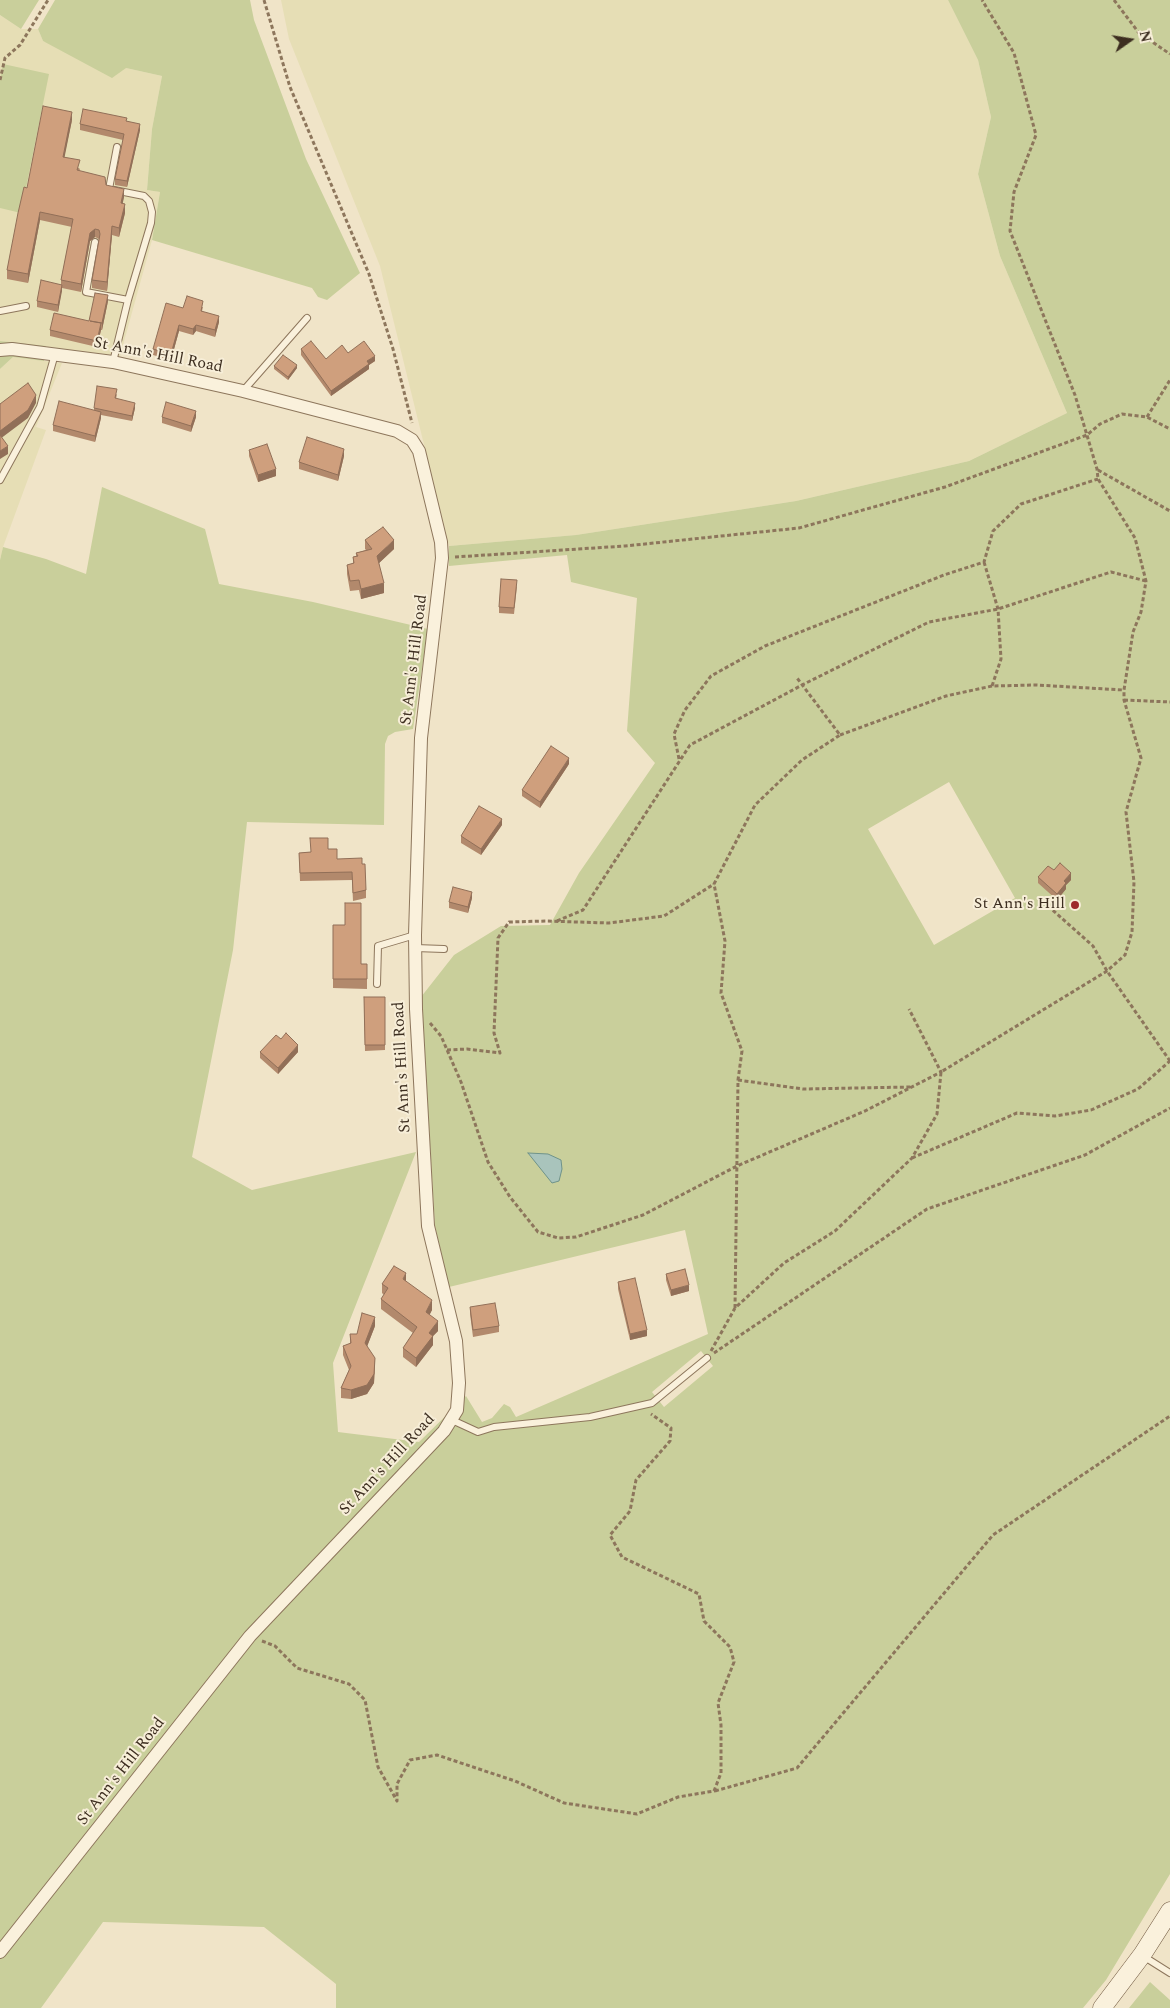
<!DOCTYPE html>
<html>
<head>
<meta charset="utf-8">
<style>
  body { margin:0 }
  #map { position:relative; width:1170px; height:2008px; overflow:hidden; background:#f0e4c8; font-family:Spectral,serif }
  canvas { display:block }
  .north { position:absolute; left:1105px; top:15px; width:50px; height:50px; -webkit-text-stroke:4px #f7eed8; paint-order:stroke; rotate:77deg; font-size:14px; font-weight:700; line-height:20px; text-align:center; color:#3d2e20 }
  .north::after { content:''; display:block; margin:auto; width:18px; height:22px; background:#3d2e20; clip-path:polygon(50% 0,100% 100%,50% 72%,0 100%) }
</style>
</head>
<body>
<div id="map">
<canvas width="1170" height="2008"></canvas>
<div class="north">N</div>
</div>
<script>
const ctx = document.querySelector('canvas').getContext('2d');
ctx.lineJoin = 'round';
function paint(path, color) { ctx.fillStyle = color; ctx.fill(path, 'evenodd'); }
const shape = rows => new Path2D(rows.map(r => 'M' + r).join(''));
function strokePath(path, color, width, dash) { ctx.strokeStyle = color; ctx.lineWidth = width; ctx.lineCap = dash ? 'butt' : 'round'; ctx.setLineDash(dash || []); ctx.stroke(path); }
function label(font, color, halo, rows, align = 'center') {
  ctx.font = font + ' Spectral,serif'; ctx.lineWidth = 4; ctx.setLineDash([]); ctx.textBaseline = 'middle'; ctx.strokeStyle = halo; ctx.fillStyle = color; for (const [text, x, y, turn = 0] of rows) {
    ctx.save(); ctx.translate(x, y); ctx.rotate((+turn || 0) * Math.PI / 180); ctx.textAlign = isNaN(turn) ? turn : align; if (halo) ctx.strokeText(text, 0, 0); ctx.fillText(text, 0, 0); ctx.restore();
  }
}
const farmland = shape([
  [281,0,948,0,978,60,991,117,978,174,1000,256,1067,413,969,461,796,501,576,535,449,546,380,266,289,39],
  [0,15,21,29,38,29,43,41,126,68,162,76,152,129,147,190,160,192,152,240,120,356,0,341],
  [13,357,62,363,36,427,46,430,3,547,0,560,0,369]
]);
const green = shape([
  [0,0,39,0,21,29,0,15],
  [55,0,250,0,254,20,306,159,360,273,327,300,318,297,312,288,152,240,160,192,147,190,152,129,162,76,126,68,112,78,43,41,38,29],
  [948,0,1170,0,1170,1874,1106,1980,1083,2008,336,2008,336,1984,264,1927,103,1922,41,2008,0,2008,0,560,3,547,46,559,86,574,102,487,205,529,219,584,313,602,428,629,413,729,395,732,388,736,385,744,384,825,247,822,233,950,192,1157,252,1190,416,1152,333,1363,338,1432,419,1442,466,1396,482,1422,492,1418,504,1404,510,1407,516,1417,708,1334,685,1230,449,1287,435,1226,421,997,454,955,501,926,550,925,579,873,655,763,627,731,637,598,571,582,567,555,449,566,449,546,576,535,796,501,969,461,1067,413,1000,256,978,174,991,117,978,60],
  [949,782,1015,898,934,945,868,829],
  [701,1351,713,1366,664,1407,652,1392],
  [3,64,49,74,21,213,0,208,0,80],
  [0,341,46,346,44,361,13,357,0,369],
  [1150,1982,1170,2000,1170,2008,1129,2008]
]);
const water = shape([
  [528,1153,548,1154,561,1160,562,1169,559,1181,552,1183,528,1153]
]);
const path = shape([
  [264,0,290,87,369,274,393,349,412,423],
  [1114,0,1139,33,1170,54],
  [0,80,5,58,20,45,48,0],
  [1147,417,1170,380],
  [1098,470,1170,511],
  [455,557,625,546,799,528,945,487,1087,435,1100,424,1122,414,1147,417,1170,429],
  [984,562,998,609,1001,659,992,686],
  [1124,700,1170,702],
  [840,735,946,696,992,686,1036,685,1124,690],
  [679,759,674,734,685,710,711,676,765,646,944,575,984,562,993,531,1021,504,1098,479],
  [1048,906,1093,946,1107,971,1170,1061],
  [557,921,583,910,690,745,804,684,929,622,998,609,1111,572,1146,581],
  [430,1023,441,1036,461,1082,488,1162,510,1197,538,1232,558,1238,576,1237,643,1215,737,1166,865,1111,941,1072,909,1009],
  [447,1050,467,1049,500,1053,494,1033,498,938,509,922,546,921,609,923,664,916,714,884],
  [738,1080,803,1089,911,1087],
  [912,1158,1017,1113,1055,1116,1091,1110,1138,1089,1170,1061],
  [735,1308,738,1080,742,1051,721,993,725,941,714,884,755,805,802,760,840,735,797,678],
  [711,1351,735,1308,784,1263,835,1231,912,1158,937,1114,941,1072,1107,971,1125,955,1132,932,1134,882,1126,812,1141,758,1124,700,1124,690,1133,632,1141,612,1146,581,1135,538,1098,479,1097,469,1075,395,1010,231,1014,192,1036,135,1014,53,982,0],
  [714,1353,927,1209,1085,1155,1170,1108],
  [262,1641,275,1646,297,1668,349,1684,365,1700,378,1767,397,1801,397,1784,410,1760,437,1755,515,1781,564,1803,637,1814,678,1797,714,1791,721,1773,721,1725,718,1703,734,1662,730,1647,704,1621,699,1594,622,1557,610,1535,630,1511,636,1480,670,1441,671,1428,651,1414],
  [715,1791,797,1768,993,1535,1170,1416]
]);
const service = shape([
  [95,242,86,292,128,300],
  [0,311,26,306],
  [113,362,128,300,151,223,152,212,149,201,144,196,109,189,117,147],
  [243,391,307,318],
  [0,480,40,407,55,354],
  [415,948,444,949],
  [377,984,378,946,415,935],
  [452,1420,478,1432,494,1427,590,1417,652,1403,707,1358],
  [1143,1956,1170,1973]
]);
const minor = shape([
  [0,350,12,349,113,362,243,391,397,431,412,440,419,451,441,542,442,558,421,738,415,935,416,1009,428,1226,456,1341,459,1383,457,1410,444,1431,250,1636,0,1952]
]);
const secondary = shape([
  [1102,2008,1142,1955,1170,1911]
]);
const wall = shape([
  [72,120,64,157,80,169,79,171,106,185,124,197,122,204,125,213,119,237,112,235,107,291,92,288,92,280,99,240,99,239,95,237,90,241,81,292,62,288,58,312,37,307,37,301,61,285,61,280,72,227,40,220,28,283,7,279,7,270,27,188],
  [127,121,140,130,127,187,115,185,115,179,123,140,80,130,80,124],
  [108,301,102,330,101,330,97,347,50,336,50,330,89,321],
  [203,307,202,311,219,322,215,337,196,331,193,335,179,331,171,360,153,355,153,349,183,308],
  [301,349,326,359,348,353,375,361,369,365,369,369,331,396,301,355],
  [274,366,297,368,288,380,274,369],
  [117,394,116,399,135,408,132,421,101,415,101,418,95,442,53,431,53,425,94,410,94,408],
  [162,417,196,417,191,432,162,423],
  [249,450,276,476,258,482,249,456],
  [344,456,338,481,299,469,299,462],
  [365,540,394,549,379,563,384,593,361,599,359,590,350,591,347,574,347,565,353,564,353,557,356,556,356,553,366,550,365,549],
  [517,586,514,614,499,613,499,607],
  [569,764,540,808,522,796,522,790],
  [502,825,481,855,461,843,461,836],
  [328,849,337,859,362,864,366,890,366,898,353,901,352,880,300,881,299,853,310,852],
  [1054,870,1071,880,1066,885,1066,889,1057,900,1038,883,1038,877],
  [472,898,468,913,449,908,449,902],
  [333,925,361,964,367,964,367,989,333,988],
  [364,997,385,997,385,1050,365,1051],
  [260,1052,298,1052,278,1074,260,1058],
  [666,1274,689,1291,671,1296,666,1280],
  [406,1282,432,1310,429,1315,438,1331,433,1336,433,1345,416,1367,403,1357,403,1348,413,1333,381,1309,381,1299,384,1295,382,1293,382,1284],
  [618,1282,647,1336,630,1340,618,1289],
  [470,1307,499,1326,499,1332,473,1337,470,1314],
  [375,1326,367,1346,375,1367,374,1383,367,1394,351,1399,341,1398,341,1388,349,1370,343,1355,343,1346,350,1344,350,1334,357,1334]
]);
const shadedWall = shape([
  [72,112,72,120,63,165,63,157],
  [140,124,140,130,127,187,127,181],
  [124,189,124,197,121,212,121,203],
  [125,204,125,213,119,237,119,228],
  [40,212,40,220,28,283,28,274],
  [112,226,112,235,107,291,107,282],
  [95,229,95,237,90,241,81,292,81,284,90,233],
  [62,285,62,291,58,312,58,305],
  [108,295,108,301,102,330,102,323],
  [219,316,219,322,215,337,215,330],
  [101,323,101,330,97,347,97,341],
  [179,325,179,331,171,360,171,354],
  [196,325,196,331,193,335,193,329],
  [375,356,375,361,369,365,369,369,331,396,331,391,367,361],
  [297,365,297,368,288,380,288,377],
  [36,395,36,403,28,418,0,439,0,431],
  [135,403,135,408,132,421,132,416],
  [196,411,196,417,191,432,191,426],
  [101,412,101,418,95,442,95,436],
  [8,446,8,454,0,459,0,451],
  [344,449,344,456,338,481,338,475],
  [276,469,276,476,258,482,258,475],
  [394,540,394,549,377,565,377,556],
  [384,583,384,593,361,599,361,589],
  [569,758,569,764,540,808,540,802],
  [502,819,502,825,481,855,481,849],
  [1071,873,1071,880,1066,885,1066,889,1057,900,1057,894,1064,881],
  [472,892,472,898,468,913,468,907],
  [298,1045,298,1052,278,1074,278,1068],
  [406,1273,406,1283,403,1279],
  [689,1285,689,1291,671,1296,671,1290],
  [432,1300,432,1310,426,1322,426,1312],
  [375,1317,375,1326,365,1352,365,1343],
  [438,1321,438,1331,433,1336,433,1345,416,1367,416,1358,429,1333],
  [647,1330,647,1336,630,1340,630,1334],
  [375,1358,374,1383,367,1394,351,1399,351,1390]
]);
const building = shape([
  [43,106,72,112,63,157,80,160,77,170,105,177,106,185,124,189,121,203,125,204,119,228,112,226,107,282,92,280,100,234,99,230,95,229,90,233,81,284,61,280,73,219,40,212,28,274,7,270,18,213,24,187,27,188,43,106],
  [83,109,127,118,126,121,140,124,127,181,115,179,124,134,80,124,83,109],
  [41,280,62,285,58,305,37,301,41,280],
  [95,293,108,295,102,323,90,321,101,323,97,341,50,330,54,313,89,321,95,293],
  [187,296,203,301,201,311,219,316,215,330,196,325,193,329,179,325,171,354,153,349,166,303,183,308,187,296],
  [311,341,326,359,342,345,348,353,364,341,375,356,367,361,369,364,331,391,301,349,311,341],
  [283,355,297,365,288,377,274,366,283,355],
  [28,383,36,395,28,410,0,431,0,404,28,383],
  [97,386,117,389,115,398,135,403,132,416,94,408,97,386],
  [59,401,101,412,95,436,53,425,59,401],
  [166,402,196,411,191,426,162,417,166,402],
  [0,435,8,446,0,451,0,435],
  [307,437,344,449,338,475,299,462,307,437],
  [267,444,276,469,258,475,249,450,267,444],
  [383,527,394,540,377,556,384,583,361,589,359,580,350,581,347,565,354,563,353,557,358,556,356,553,372,549,365,540,383,527],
  [501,579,517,580,514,608,499,607,501,579],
  [551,746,569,758,540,802,522,790,551,746],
  [479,806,502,819,481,849,461,836,479,806],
  [310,838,328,838,328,849,337,849,337,859,362,858,362,864,365,864,366,890,353,893,352,872,300,873,299,853,311,852,310,838],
  [1060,863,1071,873,1064,881,1066,883,1057,894,1038,877,1048,866,1054,870,1060,863],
  [453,887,472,892,468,907,449,902,453,887],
  [345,903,361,903,361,964,367,964,367,979,333,979,333,925,345,925,345,903],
  [364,997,385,997,385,1045,365,1045,364,997],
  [286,1033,298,1045,278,1068,260,1052,276,1035,281,1039,286,1033],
  [394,1266,406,1273,403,1279,432,1300,426,1312,438,1321,429,1333,433,1336,416,1358,403,1348,417,1327,381,1299,388,1288,382,1284,394,1266],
  [685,1269,689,1285,671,1290,666,1274,685,1269],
  [635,1278,647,1330,630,1334,618,1282,635,1278],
  [495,1303,499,1326,473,1330,470,1307,495,1303],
  [362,1313,375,1317,365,1343,375,1358,374,1374,367,1385,351,1390,341,1388,351,1366,343,1346,351,1343,350,1334,357,1334,362,1313]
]);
const markers = [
  [1075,905,5,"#9e2a2b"]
];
const streetNames = [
  ["St Ann's Hill Road",158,356,11],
  ["St Ann's Hill Road",415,660,-83],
  ["St Ann's Hill Road",403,1067,-93],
  ["St Ann's Hill Road",388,1465,-47],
  ["St Ann's Hill Road",122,1772,-52]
];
const poiNames = [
  ["St Ann's Hill",1065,905]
];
paint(farmland, '#e6deb5');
paint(green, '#c9cf9b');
paint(water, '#a9c4bc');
strokePath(water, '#6f938a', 1);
strokePath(service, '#8d765c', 8);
strokePath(minor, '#8d765c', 14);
strokePath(secondary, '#6f573f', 19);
strokePath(path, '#8d765c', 3, [4, 2.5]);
strokePath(service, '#faf1dc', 6);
strokePath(minor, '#faf1dc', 12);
strokePath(secondary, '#faf1dc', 18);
paint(wall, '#b2896c');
paint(shadedWall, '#916f58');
paint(building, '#cf9f7d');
strokePath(building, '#916f58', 1);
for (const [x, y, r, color] of markers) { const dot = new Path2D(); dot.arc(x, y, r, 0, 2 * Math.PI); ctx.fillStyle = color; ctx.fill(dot); strokePath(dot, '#f7eed8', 2); }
label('16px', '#3d2e20', '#f7eed8', streetNames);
label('16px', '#3d2e20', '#f7eed8', poiNames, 'right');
</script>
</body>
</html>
